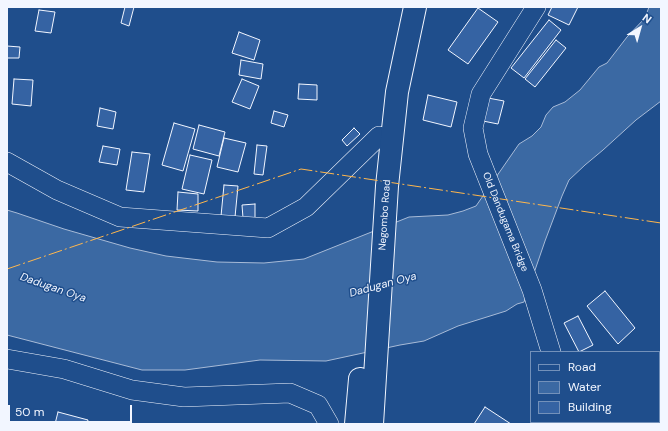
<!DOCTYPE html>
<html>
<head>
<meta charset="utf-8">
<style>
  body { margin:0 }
  #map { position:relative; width:668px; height:431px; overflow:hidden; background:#1f4e8c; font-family:"DM Sans",sans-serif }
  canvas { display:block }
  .frame { position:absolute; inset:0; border:8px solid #f2f6ff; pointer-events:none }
  .legend { position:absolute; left:530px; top:351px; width:130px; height:72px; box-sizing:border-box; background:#1f4e8c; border:1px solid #7391ba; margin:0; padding:5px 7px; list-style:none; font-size:12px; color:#f2f6ff }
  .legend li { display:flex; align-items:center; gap:8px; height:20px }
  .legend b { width:20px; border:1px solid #7391ba }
  .north { position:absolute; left:620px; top:8px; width:40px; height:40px; -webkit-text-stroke:3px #1f4e8c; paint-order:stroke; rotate:37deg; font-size:11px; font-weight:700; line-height:16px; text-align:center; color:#f2f6ff }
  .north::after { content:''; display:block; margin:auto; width:14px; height:18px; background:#f2f6ff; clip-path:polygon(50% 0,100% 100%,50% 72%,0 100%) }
  .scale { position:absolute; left:8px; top:405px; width:124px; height:18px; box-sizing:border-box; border:2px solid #f2f6ff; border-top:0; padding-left:5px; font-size:12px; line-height:14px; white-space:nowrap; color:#f2f6ff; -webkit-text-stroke:3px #1f4e8c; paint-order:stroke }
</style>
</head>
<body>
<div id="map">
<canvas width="668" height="431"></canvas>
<div class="frame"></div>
<ul class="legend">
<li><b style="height:5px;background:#1f4e8c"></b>Road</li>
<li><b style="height:11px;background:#3b69a3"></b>Water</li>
<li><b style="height:11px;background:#3563a3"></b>Building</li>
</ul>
<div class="north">N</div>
<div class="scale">50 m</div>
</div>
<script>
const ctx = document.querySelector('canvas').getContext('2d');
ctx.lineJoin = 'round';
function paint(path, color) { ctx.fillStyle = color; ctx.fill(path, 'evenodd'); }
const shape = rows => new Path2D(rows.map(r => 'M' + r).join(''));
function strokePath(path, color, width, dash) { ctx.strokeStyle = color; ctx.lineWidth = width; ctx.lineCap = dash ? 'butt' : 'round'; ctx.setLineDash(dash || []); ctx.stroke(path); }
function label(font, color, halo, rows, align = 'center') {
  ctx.font = font + ' "DM Sans",sans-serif'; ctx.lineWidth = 3; ctx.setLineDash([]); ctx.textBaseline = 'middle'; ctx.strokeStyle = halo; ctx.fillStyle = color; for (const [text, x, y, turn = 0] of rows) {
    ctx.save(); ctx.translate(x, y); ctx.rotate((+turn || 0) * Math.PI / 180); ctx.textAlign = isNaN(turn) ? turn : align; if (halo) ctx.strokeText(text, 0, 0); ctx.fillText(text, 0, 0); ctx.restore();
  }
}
const water = shape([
  [649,7,661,7,661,101,636,120,603,150,585,165,569,180,562,196,545,241,524,302,517,304,506,311,458,326,424,341,400,345,326,361,260,360,185,370,142,370,7,335,7,210,17,213,64,229,130,248,166,256,217,262,264,263,304,259,409,217,448,215,463,211,476,206,519,144,532,136,541,127,546,115,553,107,565,102,580,90,599,67,607,63,627,37,645,18,649,7]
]);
const building = shape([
  [125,7,134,7,129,26,121,23,125,7],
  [552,7,578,7,569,25,548,15,552,7],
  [478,8,498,22,468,64,448,50,478,8],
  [39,10,55,12,51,33,35,31,39,10],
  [549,20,561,30,524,78,511,68,549,20],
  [239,32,260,40,254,60,232,53,239,32],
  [556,40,566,48,535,87,525,79,556,40],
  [7,46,20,47,19,58,7,58,7,46],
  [241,60,263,64,261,79,239,75,241,60],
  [14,79,33,80,31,106,12,104,14,79],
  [242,79,259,86,250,109,232,102,242,79],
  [299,84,317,85,317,100,298,99,299,84],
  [428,95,457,102,451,127,423,120,428,95],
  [488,98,504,101,498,124,483,121,488,98],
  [100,108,116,112,113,129,97,126,100,108],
  [274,111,288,115,284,127,271,123,274,111],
  [174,123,195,129,183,171,162,165,174,123],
  [199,125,225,132,219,156,193,149,199,125],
  [354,128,360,134,347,146,342,140,354,128],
  [224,138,246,143,238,172,217,167,224,138],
  [257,145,267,146,263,175,254,174,257,145],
  [103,146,120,149,117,165,99,162,103,146],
  [132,152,150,154,144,192,126,190,132,152],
  [190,155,212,160,204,194,182,189,190,155],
  [224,185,238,186,235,217,221,216,224,185],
  [178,192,198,194,198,211,177,210,178,192],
  [255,204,255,218,243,218,242,205,255,204],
  [605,291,635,328,618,344,587,306,605,291],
  [578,316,593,345,579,352,564,323,578,316],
  [485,407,511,424,474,424,485,407],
  [58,412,88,420,87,424,55,424,58,412]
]);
const minor = shape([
  [536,7,481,94,473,128,478,154,532,290,551,352],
  [7,162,57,190,120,217,268,228,306,207,379,136],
  [7,359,64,369,132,390,184,397,290,393,318,405,329,424],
  [563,422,563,424],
  [643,422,647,424],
  [609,424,613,422]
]);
const highway = shape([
  [356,424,360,379],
  [372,424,387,186,397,92,415,7]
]);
const power = shape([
  [7,269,301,169,661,223]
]);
const streetNames = [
  ["Negombo Road",385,215,-86],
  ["Old Dandugama Bridge",505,222,68]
];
const waterNames = [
  ["Dadugan Oya",383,285,-15],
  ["Dadugan Oya",53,288,19]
];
paint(water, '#3b69a3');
strokePath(water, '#a8bbd7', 1);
paint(building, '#3563a3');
strokePath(building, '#f2f6ff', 1);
strokePath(minor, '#f2f6ff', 20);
strokePath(highway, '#f2f6ff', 24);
strokePath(minor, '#1f4e8c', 19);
strokePath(highway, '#1f4e8c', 22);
strokePath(power, '#ffb74d', 1, [14, 3, 2, 3]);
label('10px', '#f2f6ff', '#1f4e8c', streetNames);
label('italic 11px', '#f2f6ff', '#1f4e8c', waterNames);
</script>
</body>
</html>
